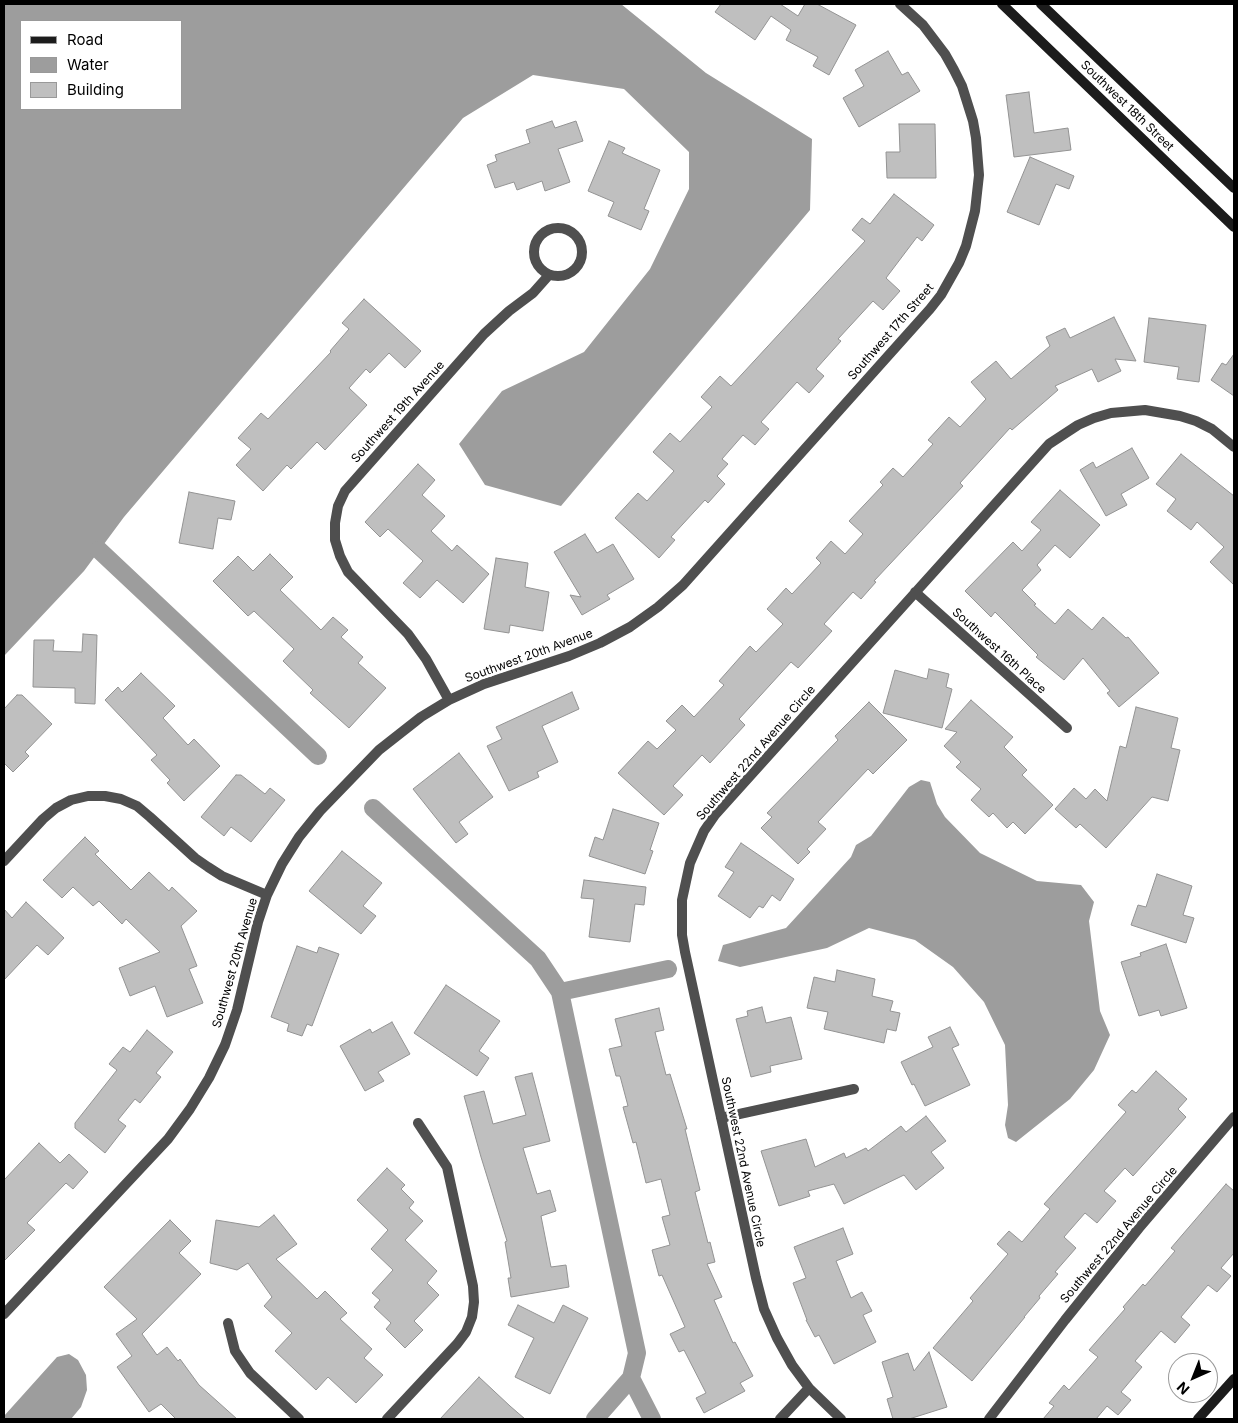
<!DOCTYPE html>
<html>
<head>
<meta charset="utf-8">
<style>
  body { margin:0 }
  #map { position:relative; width:1238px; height:1423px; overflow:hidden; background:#fff; font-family:Inter,sans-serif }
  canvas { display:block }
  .frame { position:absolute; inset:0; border:5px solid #000; pointer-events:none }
  .legend { position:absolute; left:20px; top:20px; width:162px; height:90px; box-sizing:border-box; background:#fff; border:1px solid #999; margin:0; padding:6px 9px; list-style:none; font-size:15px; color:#000 }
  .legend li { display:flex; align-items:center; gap:10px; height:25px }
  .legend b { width:25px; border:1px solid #999 }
  .north { position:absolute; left:1168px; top:1353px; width:50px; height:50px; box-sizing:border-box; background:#fff; border:1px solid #999; border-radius:50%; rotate:224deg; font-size:14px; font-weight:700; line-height:20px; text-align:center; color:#000 }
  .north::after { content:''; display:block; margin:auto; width:18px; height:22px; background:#000; clip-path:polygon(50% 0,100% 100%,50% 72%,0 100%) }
</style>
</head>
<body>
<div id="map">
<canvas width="1238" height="1423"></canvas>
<div class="frame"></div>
<ul class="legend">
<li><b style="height:6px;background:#1c1c1c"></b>Road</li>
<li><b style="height:14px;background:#9d9d9d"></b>Water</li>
<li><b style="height:14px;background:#bfbfbf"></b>Building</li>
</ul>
<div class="north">N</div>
</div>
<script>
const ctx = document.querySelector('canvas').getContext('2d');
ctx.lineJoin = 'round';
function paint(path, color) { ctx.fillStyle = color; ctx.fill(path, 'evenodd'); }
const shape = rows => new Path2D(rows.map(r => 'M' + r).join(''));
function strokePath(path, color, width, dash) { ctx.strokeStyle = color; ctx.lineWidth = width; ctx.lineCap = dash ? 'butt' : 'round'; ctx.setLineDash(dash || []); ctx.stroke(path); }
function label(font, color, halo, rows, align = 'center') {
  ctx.font = font + ' Inter,sans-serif'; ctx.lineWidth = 5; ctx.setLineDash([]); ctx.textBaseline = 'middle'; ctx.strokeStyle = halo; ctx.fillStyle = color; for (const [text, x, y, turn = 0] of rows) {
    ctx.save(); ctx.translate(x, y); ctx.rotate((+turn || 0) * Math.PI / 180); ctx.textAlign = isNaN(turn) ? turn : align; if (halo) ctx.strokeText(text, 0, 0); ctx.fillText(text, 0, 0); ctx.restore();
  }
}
const water = shape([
  [4,4,621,4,706,73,812,139,810,210,561,506,485,485,459,444,502,391,584,352,650,269,689,189,689,152,624,89,533,75,463,118,124,517,84,571,4,656],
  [21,21,181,21,181,109,21,109],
  [921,780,930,782,937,804,945,817,980,853,1037,881,1081,885,1094,902,1089,921,1100,1011,1110,1035,1094,1070,1070,1099,1016,1142,1008,1138,1005,1125,1008,1105,1005,1045,984,1002,953,967,915,940,869,928,827,948,740,967,718,961,723,945,786,928,851,857,856,845,871,836,909,787],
  [69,1354,78,1360,86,1375,87,1390,81,1407,71,1419,4,1419,4,1416,57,1357]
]);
const canal = shape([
  [99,550,318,756],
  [373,808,538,959,560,992,637,1353,631,1378,595,1419],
  [560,992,668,969],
  [631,1378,652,1419]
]);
const building = shape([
  [721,4,780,4,798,16,805,4,817,4,856,25,829,75,813,66,818,57,786,40,791,30,771,16,755,40,715,12,721,4],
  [888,51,902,75,908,72,920,91,859,127,843,98,864,86,855,70,888,51],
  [1029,92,1034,133,1068,128,1071,150,1014,157,1006,95,1029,92],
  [552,121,555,128,576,121,583,141,558,149,570,182,545,191,542,181,517,190,514,182,495,188,487,165,497,161,495,155,530,143,526,130,552,121],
  [899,124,935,124,936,178,887,178,886,152,900,152,899,124],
  [609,141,625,148,622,153,660,170,644,209,649,211,641,230,608,216,614,202,588,191,609,141],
  [1030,157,1074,176,1069,189,1056,184,1039,225,1007,212,1030,157],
  [894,194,934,225,922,241,917,237,886,278,900,291,883,310,873,301,838,339,841,341,816,369,824,376,809,393,797,382,761,422,769,429,755,445,743,435,722,459,728,464,717,476,725,484,708,503,705,500,671,537,675,540,659,558,615,518,638,493,647,501,674,471,653,452,670,433,680,442,712,407,701,397,720,376,731,386,865,241,852,230,862,218,870,224,894,194],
  [364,299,421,351,405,368,389,353,370,373,366,369,349,388,367,405,325,450,317,442,291,469,287,465,263,491,236,465,251,449,238,438,261,413,268,419,331,352,330,351,349,329,342,323,364,299],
  [1114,317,1136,361,1115,359,1121,371,1098,382,1092,369,1055,386,1058,390,1012,430,1010,428,960,483,963,486,874,581,876,582,861,599,853,592,824,624,832,631,798,668,791,662,739,719,745,725,710,763,702,755,673,786,683,795,664,815,618,773,648,741,657,749,676,730,666,721,682,705,694,717,724,685,719,681,750,646,756,652,783,624,767,609,786,588,792,594,821,563,816,558,831,541,845,554,863,534,849,521,883,485,880,482,893,468,903,477,933,444,928,440,949,417,960,427,986,399,971,382,996,361,1011,379,1050,346,1046,337,1065,328,1070,338,1114,317],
  [1149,318,1206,325,1199,382,1177,379,1179,367,1144,362,1149,318],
  [1234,354,1234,396,1211,380,1222,363,1226,365,1234,354],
  [1132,448,1149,478,1121,494,1127,505,1106,516,1080,470,1093,462,1096,468,1132,448],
  [1181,454,1234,496,1234,585,1210,562,1224,547,1197,522,1191,530,1167,511,1176,499,1156,484,1181,454],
  [418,464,435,480,422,495,445,516,431,531,452,551,457,545,489,574,463,603,437,580,420,598,403,583,423,561,388,529,380,537,365,522,418,464],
  [1060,490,1100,525,1070,558,1055,545,1037,565,1041,570,1022,590,1036,604,1034,605,1055,624,1068,609,1092,630,1103,617,1126,638,1128,637,1159,673,1119,707,1107,693,1110,691,1083,658,1064,680,1036,657,1038,655,995,612,991,617,965,591,1013,542,1022,551,1041,530,1031,522,1060,490],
  [189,492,235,501,231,520,218,518,213,549,179,543,189,492],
  [585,534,597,553,613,544,634,579,607,595,610,599,582,615,570,595,581,597,554,552,585,534],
  [270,554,293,577,280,590,321,630,333,617,348,630,341,637,363,657,358,663,386,688,349,728,310,693,313,690,283,661,294,649,254,611,248,616,213,581,238,556,253,571,270,554],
  [496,558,528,563,525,587,549,592,543,631,510,625,509,633,484,629,496,558],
  [83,634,97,635,95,704,75,703,75,688,33,687,34,640,54,640,53,651,82,652,83,634],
  [929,669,949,674,946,687,952,689,942,728,883,713,895,670,927,679,929,669],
  [141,673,175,706,163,718,188,745,194,739,220,766,184,801,167,783,170,780,151,760,157,755,105,700,118,687,122,692,141,673],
  [572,692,579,709,542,726,558,762,537,772,539,777,509,791,487,746,502,739,496,727,572,692],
  [17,695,22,695,52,724,25,752,29,756,13,772,4,763,4,709,17,695],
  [971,700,1013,737,1004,747,1027,770,1022,775,1053,805,1025,834,1013,822,1007,828,993,813,989,817,971,800,981,789,956,767,961,762,944,746,957,732,945,729,971,700],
  [869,702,907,740,873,774,868,769,818,822,826,829,807,849,810,852,798,864,761,828,772,817,767,813,838,740,835,736,869,702],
  [1136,707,1178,718,1171,748,1180,750,1168,801,1152,797,1106,848,1080,824,1076,828,1055,809,1074,788,1086,799,1095,789,1107,801,1120,746,1126,748,1136,707],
  [459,753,493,797,459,822,468,834,456,843,413,789,459,753],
  [236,775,241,775,265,794,270,788,285,800,251,842,231,827,224,836,201,817,236,775],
  [613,809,659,823,650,850,653,851,645,874,589,856,595,837,603,840,613,809],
  [85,837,99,851,95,854,131,890,149,872,169,891,172,887,197,911,181,926,197,966,189,969,203,1003,167,1017,155,986,130,996,119,968,160,952,126,919,122,924,99,901,93,906,73,887,62,898,43,880,85,837],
  [741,843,794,879,780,901,772,895,763,908,759,906,750,918,718,896,734,872,725,867,741,843],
  [342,851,382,883,363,906,376,916,361,934,309,891,342,851],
  [1157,874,1192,886,1183,915,1194,918,1186,943,1131,925,1138,905,1146,907,1157,874],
  [584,880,646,887,644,905,635,904,630,942,589,937,594,899,581,898,584,880],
  [26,902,64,938,48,955,37,945,4,980,4,909,12,918,26,902],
  [1166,944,1187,1008,1161,1016,1159,1010,1139,1016,1121,962,1141,956,1140,953,1166,944],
  [297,946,317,953,319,947,339,954,312,1026,307,1024,302,1036,287,1031,289,1024,271,1017,297,946],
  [837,970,875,979,872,996,893,1001,890,1011,900,1013,896,1031,887,1029,884,1043,824,1029,828,1012,807,1008,814,977,835,982,837,970],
  [446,985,500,1021,479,1051,489,1058,477,1076,414,1033,446,985],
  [762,1007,766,1023,791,1017,802,1059,770,1066,771,1072,751,1077,736,1019,748,1016,747,1011,762,1007],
  [659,1008,664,1030,655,1032,666,1075,670,1074,687,1129,685,1129,700,1190,695,1192,708,1243,710,1242,715,1262,707,1264,722,1297,714,1300,733,1343,735,1342,753,1376,740,1383,745,1391,704,1413,696,1398,706,1393,684,1350,679,1352,670,1334,685,1327,662,1275,659,1276,652,1250,670,1245,662,1217,670,1215,661,1179,646,1183,636,1142,633,1143,623,1107,628,1106,620,1076,616,1076,609,1049,622,1046,615,1019,659,1008],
  [392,1022,410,1054,378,1072,384,1081,365,1091,340,1046,370,1029,372,1033,392,1022],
  [950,1027,959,1045,952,1048,970,1085,925,1106,914,1084,912,1085,901,1062,933,1047,928,1037,950,1027],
  [147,1030,173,1052,156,1073,161,1077,140,1103,135,1099,118,1120,126,1126,105,1153,75,1128,75,1123,117,1070,109,1064,123,1047,130,1052,147,1030],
  [1156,1071,1187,1099,1178,1109,1186,1117,1133,1176,1125,1168,1104,1191,1116,1201,1097,1223,1085,1213,1064,1237,1076,1248,1055,1272,1058,1274,1039,1296,1040,1298,1024,1317,1025,1317,972,1381,933,1348,973,1301,970,1298,1008,1254,997,1244,1009,1231,1022,1242,1050,1209,1044,1204,1126,1112,1118,1105,1132,1090,1136,1093,1156,1071],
  [532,1073,550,1141,523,1148,537,1194,550,1190,556,1211,541,1216,551,1267,566,1265,569,1287,511,1297,508,1278,511,1278,505,1242,507,1241,481,1157,464,1096,484,1091,493,1124,526,1115,515,1077,532,1073],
  [926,1116,946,1141,931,1152,944,1168,916,1190,904,1175,844,1204,834,1184,808,1191,810,1196,779,1206,761,1151,806,1139,815,1167,844,1153,846,1158,866,1148,868,1151,901,1126,906,1132,926,1116],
  [39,1143,60,1163,69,1154,88,1172,73,1189,66,1183,27,1223,35,1230,4,1261,4,1180,39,1143],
  [387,1168,405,1185,401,1189,414,1202,409,1208,423,1221,405,1240,437,1271,427,1283,439,1295,414,1321,423,1330,405,1348,386,1329,391,1323,374,1307,380,1300,372,1293,393,1270,371,1249,388,1230,357,1200,387,1168],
  [1226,1184,1234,1191,1234,1253,1221,1268,1231,1276,1217,1292,1208,1285,1181,1317,1190,1325,1175,1343,1161,1331,1135,1361,1142,1367,1121,1392,1131,1400,1118,1415,1107,1406,1096,1419,1043,1419,1054,1406,1049,1403,1064,1385,1069,1390,1098,1357,1089,1350,1125,1309,1123,1307,1143,1284,1145,1286,1175,1251,1171,1248,1226,1184],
  [274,1215,297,1244,276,1259,317,1299,325,1291,347,1313,340,1319,372,1349,364,1358,383,1375,356,1403,328,1377,316,1390,275,1351,292,1333,264,1306,272,1297,248,1263,237,1270,210,1263,216,1220,259,1227,274,1215],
  [170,1220,191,1241,179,1253,201,1274,142,1334,157,1355,167,1347,178,1361,180,1359,199,1385,237,1419,176,1419,161,1404,149,1412,117,1367,132,1356,116,1334,137,1319,104,1287,170,1220],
  [843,1228,853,1254,836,1261,851,1298,862,1292,872,1311,863,1315,876,1342,834,1364,819,1335,815,1337,806,1320,807,1320,793,1283,806,1278,794,1247,843,1228],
  [518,1305,554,1323,563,1305,588,1318,550,1394,515,1377,534,1338,508,1325,518,1305],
  [929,1352,947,1407,909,1419,893,1419,887,1399,893,1397,882,1362,908,1353,914,1371,929,1352],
  [479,1377,510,1406,525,1419,440,1419,479,1377]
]);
const street = shape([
  '534 252a24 24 0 1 1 48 0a24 24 0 1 1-48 0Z',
  [915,592,1067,728],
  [449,700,426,659,408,634,348,572,340,556,335,540,335,523,338,506,345,491,484,334,509,311,533,293,549,275],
  [4,861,43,819,56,808,71,800,88,796,105,796,121,799,137,806,150,817,195,858,208,867,222,876,267,895],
  [721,1118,854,1089],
  [4,1314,168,1139,190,1109,209,1078,225,1045,237,1010,258,922,267,895,282,864,299,837,320,811,379,750,421,717,449,700,484,684,569,656,600,643,630,627,658,607,683,585,930,309,941,295,959,263,966,246,975,211,979,175,976,138,973,121,962,86,954,70,945,54,923,25,900,4],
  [228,1323,235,1351,250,1373,299,1419],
  [387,1419,457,1344,466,1332,472,1317,474,1302,473,1286,447,1167,418,1123],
  [780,1419,809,1388],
  [841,1419,809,1388,792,1365,777,1338,764,1309,756,1278,685,952,682,935,682,900,690,863,704,831,715,815,1049,444,1078,425,1094,418,1111,413,1145,410,1180,416,1196,421,1212,429,1234,447],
  [989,1419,1065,1320,1139,1228,1234,1117]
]);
const secondary = shape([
  [1002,4,1234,227],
  [1041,4,1234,188],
  [1198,1419,1234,1379]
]);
const streetNames = [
  ["Southwest 18th Street",1127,106,44],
  ["Southwest 17th Street",891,332,-49],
  ["Southwest 19th Avenue",398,412,-48],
  ["Southwest 16th Place",999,651,42],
  ["Southwest 20th Avenue",529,656,-20],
  ["Southwest 22nd Avenue Circle",756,753,-49],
  ["Southwest 20th Avenue",235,963,-74],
  ["Southwest 22nd Avenue Circle",743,1162,78],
  ["Southwest 22nd Avenue Circle",1119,1235,-50]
];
paint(water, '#9d9d9d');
strokePath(canal, '#9d9d9d', 18);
paint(building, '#bfbfbf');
strokePath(building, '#939393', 1);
strokePath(street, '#4f4f4f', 10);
strokePath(secondary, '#1c1c1c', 10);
label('12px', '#000', '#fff', streetNames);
</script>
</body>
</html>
